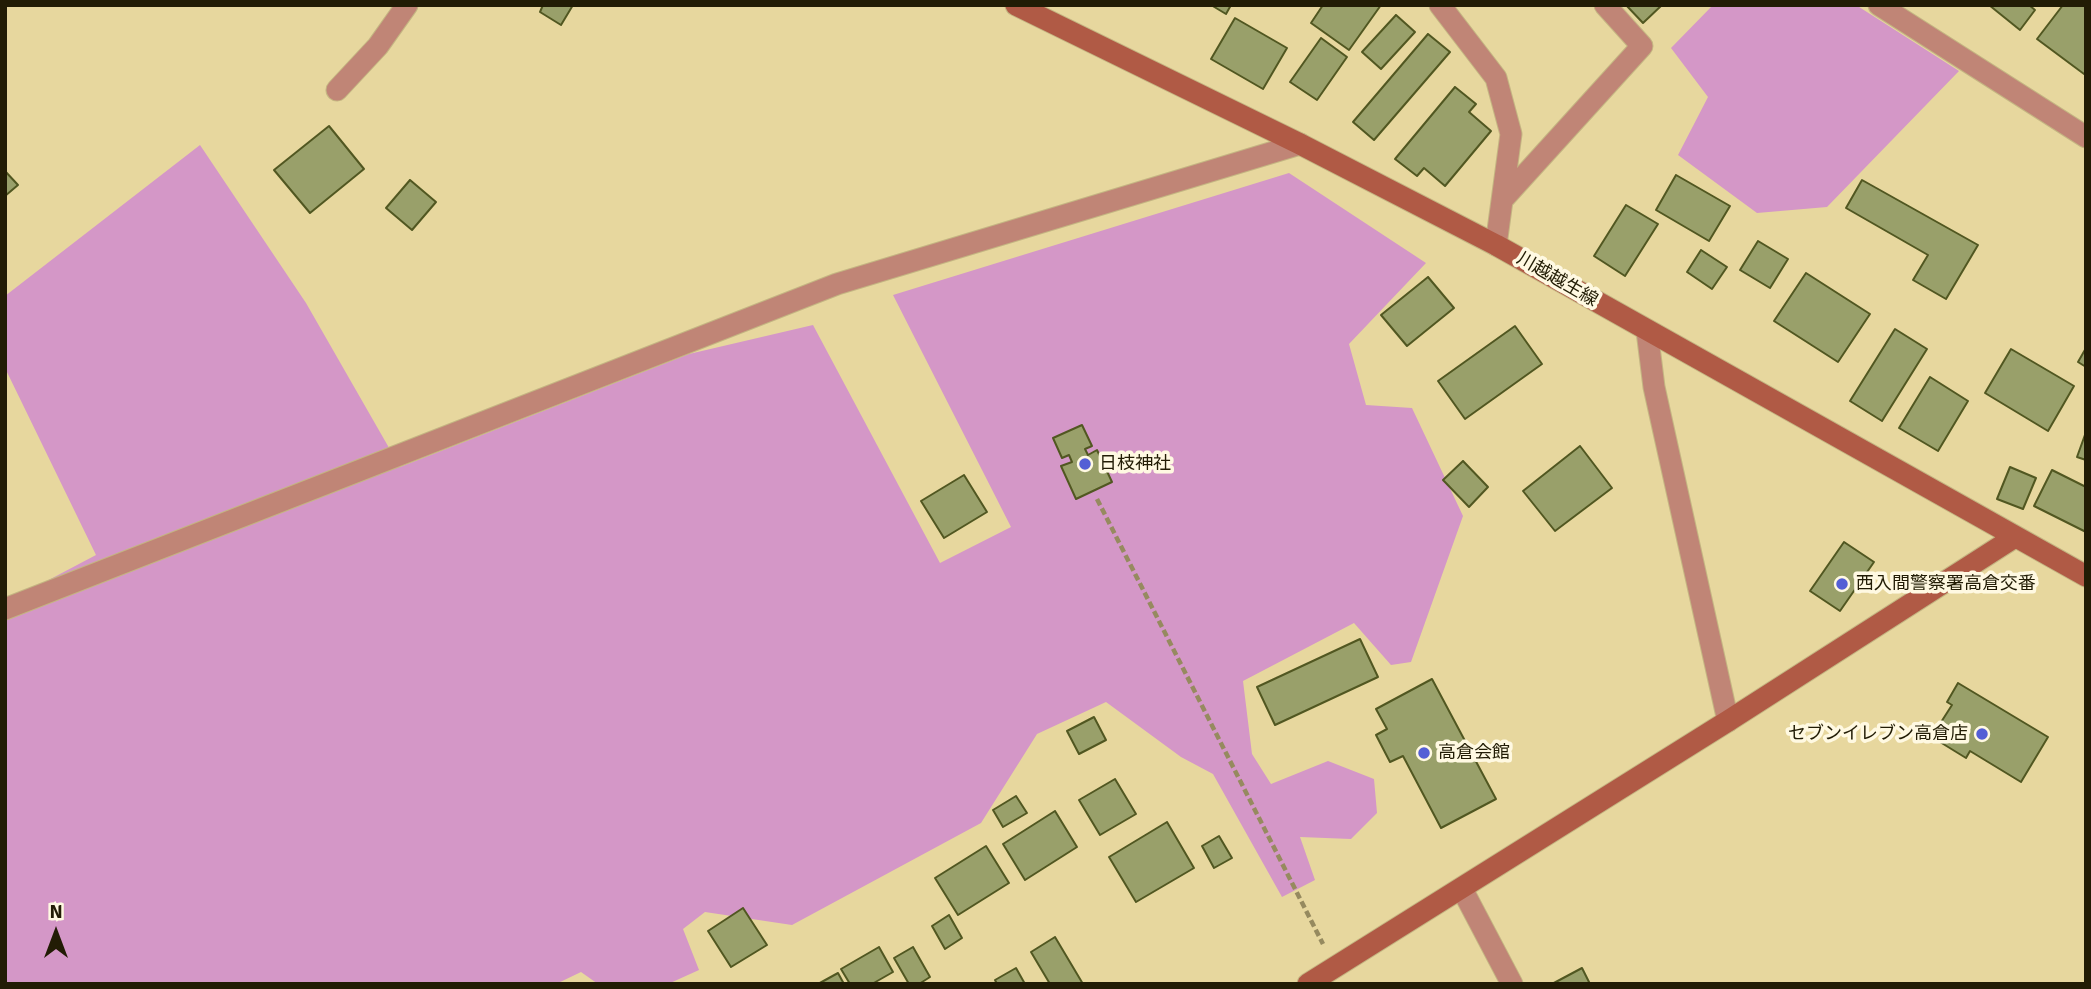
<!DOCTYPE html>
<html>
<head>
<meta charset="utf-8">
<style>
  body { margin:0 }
  #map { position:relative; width:2091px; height:989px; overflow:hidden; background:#e7d79e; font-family:Signika,sans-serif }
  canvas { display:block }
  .frame { position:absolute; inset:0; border:7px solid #221c05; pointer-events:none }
  .north { position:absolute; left:21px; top:898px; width:70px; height:70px; -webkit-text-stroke:5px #fff9e2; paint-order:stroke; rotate:0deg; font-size:19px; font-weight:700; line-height:28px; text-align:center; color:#221c05 }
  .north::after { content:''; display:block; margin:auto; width:24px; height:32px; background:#221c05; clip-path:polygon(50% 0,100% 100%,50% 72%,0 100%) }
</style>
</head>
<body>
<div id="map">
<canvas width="2091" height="989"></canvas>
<div class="frame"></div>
<div class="north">N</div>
</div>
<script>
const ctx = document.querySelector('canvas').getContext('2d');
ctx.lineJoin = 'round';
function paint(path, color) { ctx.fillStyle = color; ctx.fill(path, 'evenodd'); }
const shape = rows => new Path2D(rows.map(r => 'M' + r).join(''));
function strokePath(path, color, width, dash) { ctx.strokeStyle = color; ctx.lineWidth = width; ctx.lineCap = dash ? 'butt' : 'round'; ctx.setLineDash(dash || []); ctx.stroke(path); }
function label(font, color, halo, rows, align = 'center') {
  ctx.font = font + ' Signika,"Noto Sans JP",sans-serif'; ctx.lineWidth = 7; ctx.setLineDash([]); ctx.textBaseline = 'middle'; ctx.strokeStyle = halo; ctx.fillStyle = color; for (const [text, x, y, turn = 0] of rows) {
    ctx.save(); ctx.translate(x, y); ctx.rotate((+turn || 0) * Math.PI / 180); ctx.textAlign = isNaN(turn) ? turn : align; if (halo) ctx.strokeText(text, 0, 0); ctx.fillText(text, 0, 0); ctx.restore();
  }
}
const green = shape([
  [1713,5,1856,5,1959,71,1827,207,1757,213,1678,155,1708,97,1671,48],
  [200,145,306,303,400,467,689,354,813,325,940,563,1011,527,893,295,1289,173,1426,263,1349,344,1366,405,1412,408,1463,516,1411,662,1391,665,1354,623,1243,681,1252,754,1271,784,1328,761,1374,779,1377,813,1351,839,1300,837,1315,880,1282,897,1213,774,1181,757,1106,702,1037,734,981,823,792,925,705,912,683,929,699,970,668,984,598,984,581,972,556,984,5,984,5,603,96,555,5,368,5,296]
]);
const building = shape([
  [543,5,573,5,561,25,540,12,543,5],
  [1211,5,1231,5,1226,14,1211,5],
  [1323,5,1381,5,1349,50,1311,23,1323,5],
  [1626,5,1662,5,1643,23,1626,5],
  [1989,5,2029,5,2035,10,2020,30,1989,5],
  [2063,5,2086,5,2086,71,2084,74,2037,39,2063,5],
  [1396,15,1415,32,1381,69,1362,52,1396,15],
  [1235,18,1287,48,1263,89,1211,59,1235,18],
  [1428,34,1450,52,1374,140,1353,122,1428,34],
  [1321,38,1347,57,1317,100,1290,82,1321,38],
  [1455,87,1476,104,1469,112,1491,131,1445,186,1424,168,1417,176,1395,159,1455,87],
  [329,126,364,169,310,213,274,170,329,126],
  [5,171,18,185,5,196,5,171],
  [1676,175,1730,206,1709,241,1656,210,1676,175],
  [410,180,436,202,412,230,386,208,410,180],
  [1862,180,1978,245,1946,299,1913,280,1928,255,1846,208,1862,180],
  [1626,205,1658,224,1625,276,1594,256,1626,205],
  [1758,241,1788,259,1770,288,1740,270,1758,241],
  [1701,250,1727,267,1712,289,1687,272,1701,250],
  [1806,273,1870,314,1838,362,1774,321,1806,273],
  [1428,277,1454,308,1407,346,1381,315,1428,277],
  [1515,326,1542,364,1465,419,1438,381,1515,326],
  [1895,329,1927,349,1882,421,1850,401,1895,329],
  [2086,348,2086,367,2078,362,2086,348],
  [2011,349,2074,386,2048,431,1985,393,2011,349],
  [1930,377,1968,401,1938,451,1899,428,1930,377],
  [1082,425,1092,446,1085,449,1088,455,1097,450,1112,482,1076,499,1061,466,1072,462,1069,455,1062,458,1053,438,1082,425],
  [2086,432,2086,460,2077,457,2086,432],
  [1580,446,1612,488,1555,531,1523,491,1580,446],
  [1463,461,1488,487,1469,507,1443,480,1463,461],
  [2010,467,2036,478,2023,509,1997,499,2010,467],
  [2052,470,2086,487,2086,532,2034,506,2052,470],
  [964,475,987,512,944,538,921,501,964,475],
  [1844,542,1874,562,1840,611,1810,591,1844,542],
  [1360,639,1378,677,1275,725,1257,687,1360,639],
  [1432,679,1496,799,1441,828,1403,756,1390,762,1376,735,1387,729,1376,709,1432,679],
  [1958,683,2048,737,2021,782,1970,751,1966,758,1940,742,1945,735,1936,730,1952,705,1947,702,1958,683],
  [1094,717,1106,740,1079,754,1067,731,1094,717],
  [1115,779,1136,814,1100,835,1079,800,1115,779],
  [1016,796,1027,813,1003,827,993,810,1016,796],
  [1055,811,1077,847,1025,880,1003,844,1055,811],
  [1167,822,1194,868,1136,902,1109,857,1167,822],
  [1219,836,1232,858,1214,868,1202,846,1219,836],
  [986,846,1009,883,958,915,935,878,986,846],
  [743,908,767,945,731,967,708,931,743,908],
  [949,915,962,938,945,949,932,926,949,915],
  [1055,937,1083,984,1050,984,1031,952,1055,937],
  [879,947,893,972,872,984,850,984,841,969,879,947],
  [913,947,930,977,919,984,909,984,894,958,913,947],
  [1016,968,1025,984,997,984,995,980,1016,968],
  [1582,968,1590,984,1552,984,1582,968],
  [838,973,844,984,818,984,838,973]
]);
const path = shape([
  [1097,499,1323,944]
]);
const street = shape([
  [1440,5,1496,78,1511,134,1496,245],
  [1879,5,2086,137],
  [337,90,378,46,407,5],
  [1504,198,1642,46,1605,5],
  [1647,331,1654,387,1728,721],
  [5,609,837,284,1300,144],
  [1462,889,1512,984]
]);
const secondary = shape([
  [1016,5,1300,144,1496,245,2086,576],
  [1308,984,1728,721,2015,537]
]);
const markers = [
  [1085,464,7,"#545fd5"],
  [1842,584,7,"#545fd5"],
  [1982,734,7,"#545fd5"],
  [1424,753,7,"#545fd5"]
];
const streetNames = [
  ["川越越生線",1557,280,30]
];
const poiNames = [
  ["日枝神社",1099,464],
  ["西入間警察署高倉交番",1856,584],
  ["セブンイレブン高倉店",1968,734,"right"],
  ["高倉会館",1438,753]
];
paint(green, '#d497c7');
paint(building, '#99a06a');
strokePath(building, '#515721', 2);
strokePath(street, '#c4b582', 23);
strokePath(secondary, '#c4b582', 23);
strokePath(path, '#968a5f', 4.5, [7, 3.5]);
strokePath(street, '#c08576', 21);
strokePath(secondary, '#b05a45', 21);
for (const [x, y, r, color] of markers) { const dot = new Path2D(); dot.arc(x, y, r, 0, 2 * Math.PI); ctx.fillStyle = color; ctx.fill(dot); strokePath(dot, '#fff9e2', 2.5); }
label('18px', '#221c05', '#fff9e2', streetNames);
label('18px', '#221c05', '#fff9e2', poiNames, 'left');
</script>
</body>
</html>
